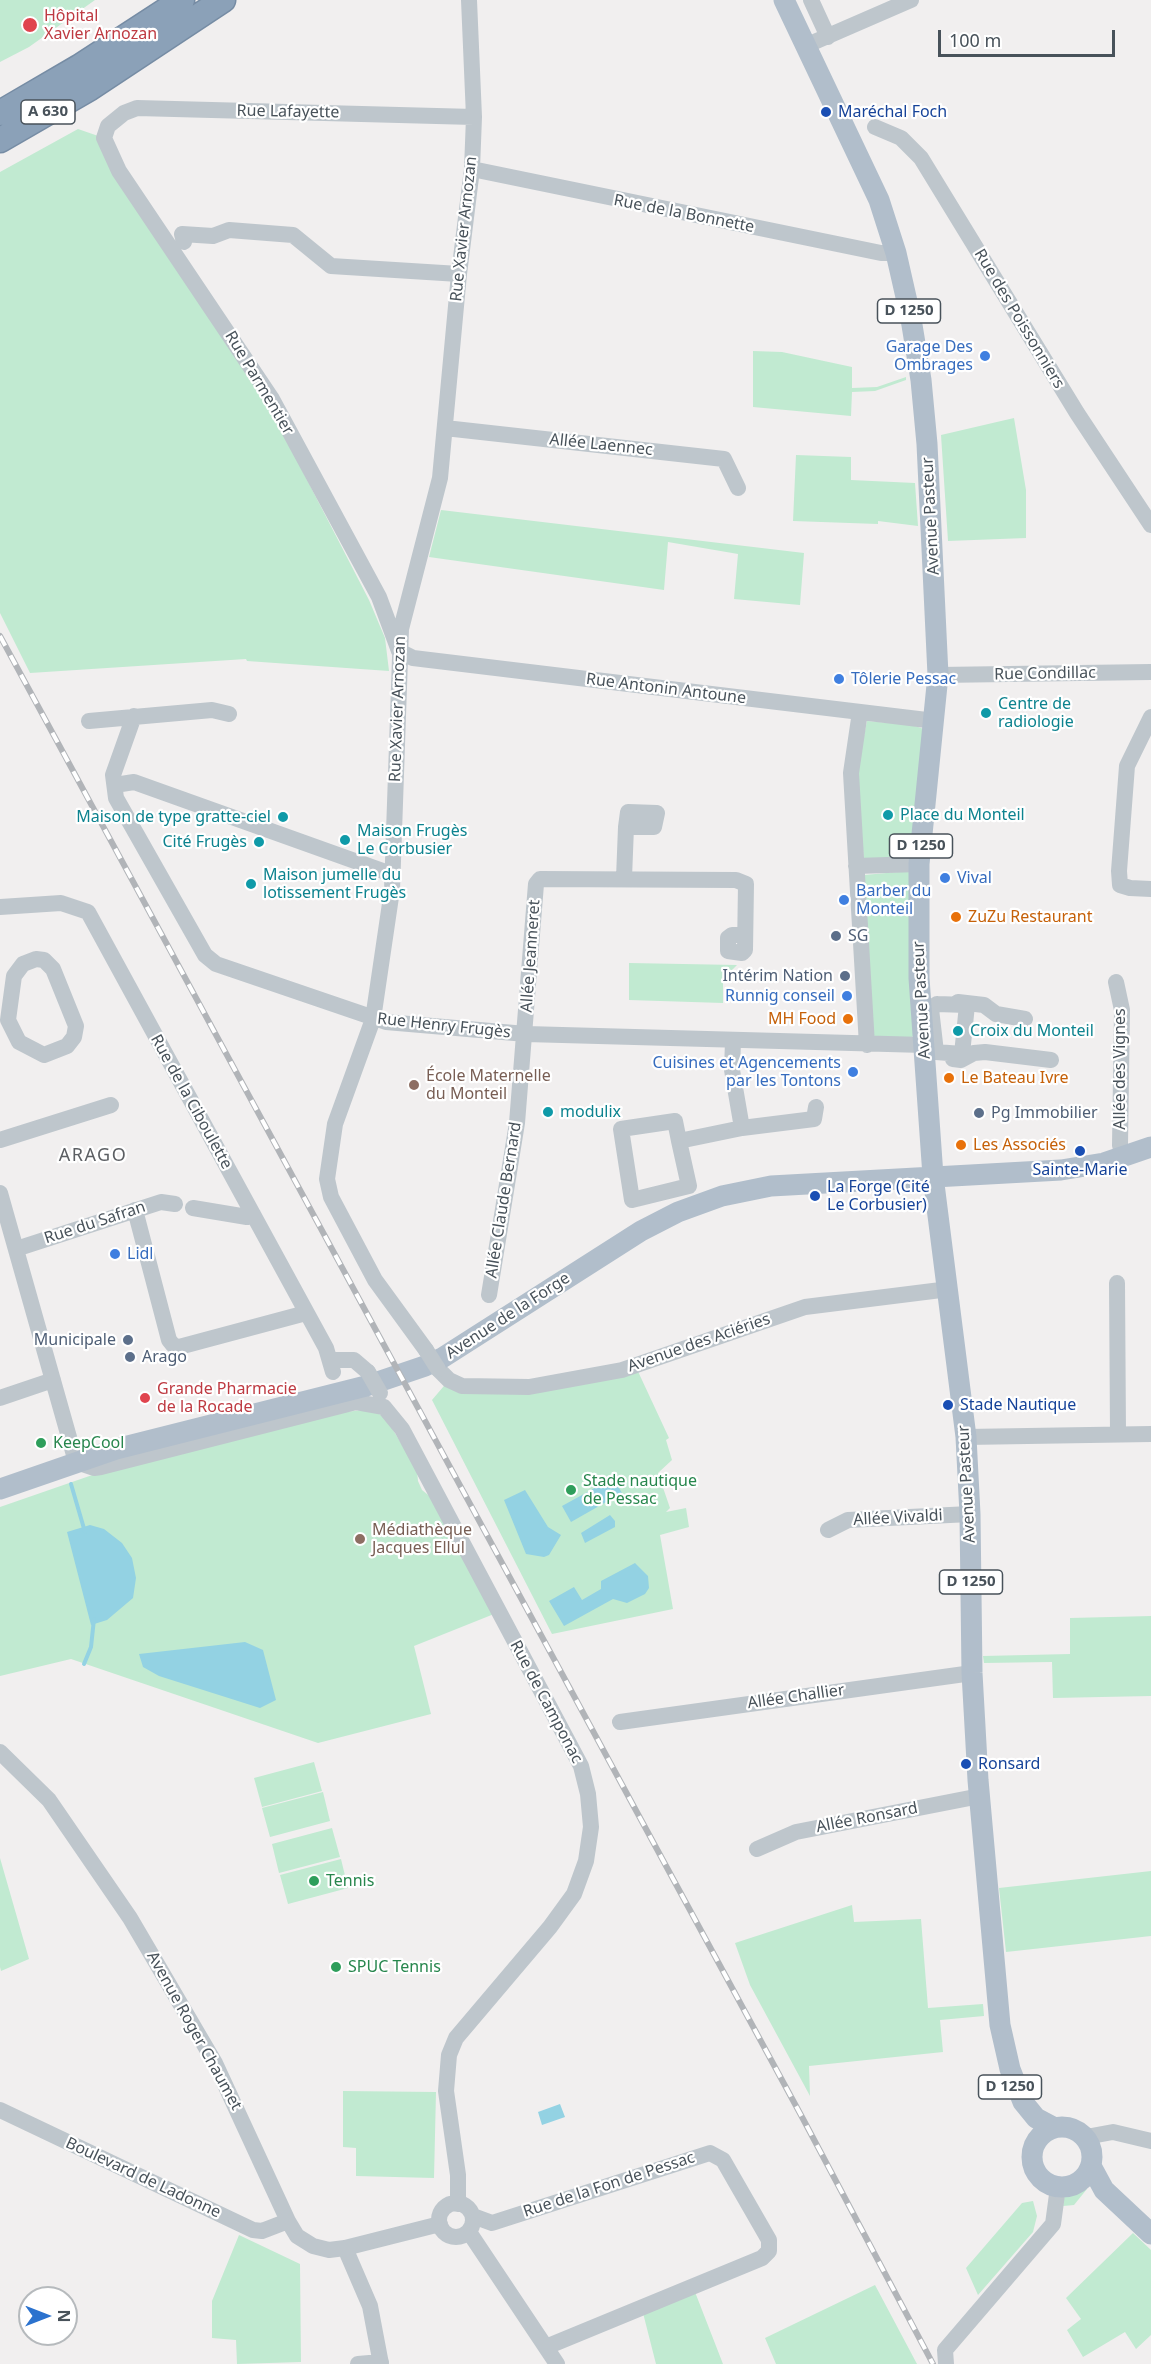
<!DOCTYPE html>
<html>
<head>
<meta charset="utf-8">
<style>
  body { margin:0 }
  #map { position:relative; width:1151px; height:2364px; overflow:hidden; background:#f1efef; font-family:"Noto Sans",sans-serif }
  canvas { display:block }
  .north { position:absolute; left:18px; top:2286px; width:60px; height:60px; box-sizing:border-box; background:#fff; border:2px solid #b6babd; border-radius:50%; rotate:90deg; font-size:16px; font-weight:700; line-height:24px; text-align:center; color:#48525a }
  .north::after { content:''; display:block; margin:auto; width:21px; height:27px; background:#2b72ce; clip-path:polygon(50% 0,100% 100%,50% 72%,0 100%) }
  .scale { position:absolute; left:938px; top:30px; width:177px; height:27px; box-sizing:border-box; border:3px solid #48525a; border-top:0; padding-left:8px; font-size:18px; line-height:21px; white-space:nowrap; color:#48525a; -webkit-text-stroke:4px #fff; paint-order:stroke }
</style>
</head>
<body>
<div id="map">
<canvas width="1151" height="2364"></canvas>
<div class="north">N</div>
<div class="scale">100 m</div>
</div>
<script>
const ctx = document.querySelector('canvas').getContext('2d');
ctx.lineJoin = 'round';
function paint(path, color) { ctx.fillStyle = color; ctx.fill(path, 'evenodd'); }
const shape = rows => new Path2D(rows.map(r => 'M' + r).join(''));
function strokePath(path, color, width, dash) { ctx.strokeStyle = color; ctx.lineWidth = width; ctx.lineCap = dash ? 'butt' : 'round'; ctx.setLineDash(dash || []); ctx.stroke(path); }
function label(font, color, halo, rows, align = 'center') {
  ctx.font = font + ' "Noto Sans",sans-serif'; ctx.lineWidth = 4.5; ctx.setLineDash([]); ctx.textBaseline = 'middle'; ctx.strokeStyle = halo; ctx.fillStyle = color; for (const [text, x, y, turn = 0] of rows) {
    ctx.save(); ctx.translate(x, y); ctx.rotate((+turn || 0) * Math.PI / 180); ctx.textAlign = isNaN(turn) ? turn : align; if (halo) ctx.strokeText(text, 0, 0); ctx.fillText(text, 0, 0); ctx.restore();
  }
}
const green = shape([
  [0,0,95,0,29,47,0,62],
  [78,129,104,138,268,404,369,600,385,638,389,671,247,661,246,659,30,673,0,613,0,172],
  [753,351,782,352,852,367,852,388,877,387,906,377,906,380,875,391,852,392,851,416,753,407],
  [1014,418,1026,490,1026,538,948,541,941,435],
  [796,455,851,457,851,480,915,483,918,526,878,521,878,524,793,521],
  [441,510,804,553,800,605,734,599,738,554,668,542,664,590,429,557],
  [867,721,912,725,924,729,911,857,864,861,856,775],
  [909,871,914,1035,912,1037,876,1038,872,1033,864,875],
  [629,963,737,965,723,979,723,1003,629,1000],
  [635,1365,669,1438,666,1440,672,1460,658,1473,670,1508,666,1512,686,1508,689,1527,660,1535,673,1609,552,1634,432,1400,449,1380,529,1387],
  [371,1409,386,1418,417,1470,418,1481,422,1490,432,1498,494,1614,414,1646,431,1714,318,1743,71,1659,0,1676,0,1507,101,1472,337,1413],
  [1151,1616,1151,1696,1053,1698,1052,1662,984,1663,983,1656,1070,1654,1070,1618],
  [314,1762,322,1791,262,1807,254,1778],
  [323,1792,330,1821,270,1837,262,1808],
  [332,1828,340,1857,279,1873,272,1844],
  [0,1858,29,1959,1,1971,0,1967],
  [341,1859,348,1888,288,1904,280,1875],
  [1151,1871,1151,1936,1006,1952,999,1888],
  [852,1905,854,1922,921,1919,928,2008,983,2004,984,2016,940,2020,943,2052,809,2066,810,2096,750,1985,735,1943],
  [343,2091,436,2092,434,2178,356,2176,356,2148,343,2147],
  [1081,2188,1087,2189,1074,2205,1063,2206,1065,2193],
  [1033,2201,1037,2216,1033,2232,978,2295,966,2268,1022,2203],
  [1133,2233,1151,2250,1151,2335,1136,2349,1125,2332,1083,2357,1067,2330,1081,2319,1066,2298],
  [239,2235,300,2264,301,2362,237,2364,236,2340,212,2338,212,2301],
  [875,2285,917,2364,776,2364,765,2338],
  [695,2292,723,2364,656,2364,643,2313]
]);
const water = shape([
  [613,1478,622,1493,571,1522,562,1506],
  [525,1490,548,1527,561,1535,549,1555,544,1557,526,1554,504,1500],
  [610,1515,615,1521,615,1527,585,1543,581,1533],
  [90,1525,104,1529,122,1543,132,1558,136,1578,133,1598,107,1620,91,1625,67,1532],
  [635,1563,648,1576,649,1588,645,1594,627,1603,613,1599,564,1626,549,1601,574,1587,582,1600,601,1589,601,1581],
  [245,1642,263,1650,276,1700,260,1708,159,1676,143,1667,139,1654],
  [560,2104,565,2117,542,2125,538,2112]
]);
const stream = shape([
  [71,1484,85,1532],
  [84,1664,91,1647,94,1619]
]);
const minor = shape([
  [811,0,828,37],
  [805,46,911,0],
  [474,117,137,108,124,113,108,126,104,138,119,171,272,399,379,597,399,651,413,658,935,721],
  [875,127,901,138,921,158,1077,413,1151,525],
  [472,169,881,253,896,253],
  [184,242,182,234,213,236,229,230,293,235,331,266,459,274],
  [445,428,724,459,738,488],
  [938,675,1151,672],
  [860,712,851,773,867,1045],
  [134,716,113,775,116,798,205,955,216,964,386,1022,526,1034,924,1045],
  [1151,717,1127,766,1119,871,1120,885,1130,888,1151,889],
  [89,721,212,710,229,714],
  [115,785,134,782,394,875],
  [856,866,919,864],
  [624,878,626,827,654,827,657,813,628,812,626,827],
  [0,907,61,903,88,912,326,1348,333,1372],
  [36,959,44,960,53,969,76,1026,74,1037,67,1046,44,1055,19,1042,8,1020,14,976,23,964,36,959],
  [1116,982,1122,1010,1120,1145,1123,1157],
  [958,1002,984,1005,996,1014,1025,1019],
  [937,1004,967,1005,962,1054,936,1052,931,1009,937,1004],
  [733,1041,732,1070,742,1128],
  [953,1059,961,1060,974,1053,985,1052,1051,1060],
  [0,1140,111,1105],
  [679,1141,675,1121,621,1129,632,1200,689,1186,679,1141,742,1128,814,1119,816,1107],
  [0,1193,76,1462,94,1468,101,1467,356,1402,384,1407,402,1429,581,1766,588,1794,591,1827,586,1861,574,1894,550,1927,456,2038,449,2055,446,2091,458,2175,458,2204],
  [193,1208,247,1217,253,1214],
  [135,1210,169,1340,173,1345,179,1347,306,1313],
  [16,1249,161,1202,175,1204],
  [1117,1283,1118,1434],
  [489,1295,517,1123,536,884,540,879,736,880,746,884,745,950,742,953,728,951,728,938,732,935,745,935],
  [426,1350,375,1280,331,1197,327,1179,335,1124,373,1019,392,890,401,629,440,478,459,274,472,169,474,117,469,0],
  [330,1360,354,1360,368,1372],
  [438,1369,449,1380,462,1386,529,1387,622,1370,805,1307,949,1289],
  [0,1398,53,1380],
  [966,1437,1151,1434],
  [828,1530,848,1520,970,1514],
  [620,1722,972,1673],
  [0,1752,49,1800,130,1918,215,2063,288,2221,297,2236,313,2246,329,2250,345,2248,440,2224],
  [757,1849,796,1832,980,1796],
  [0,2110,253,2230,262,2231,288,2221],
  [1086,2137,1113,2132,1151,2141],
  '439 2220a17 17 0 1 1 34 0a17 17 0 1 1-34 0Z',
  [473,2216,492,2223,710,2153,723,2160,769,2240,769,2251,762,2258,546,2347],
  [469,2232,557,2364],
  [345,2248,370,2306,381,2364],
  [358,2364,381,2362],
  [946,2364,945,2350,1053,2224,1058,2187]
]);
const major = shape([
  [784,0,879,200,896,253,911,319,921,380,927,444,938,675,919,864,919,978,933,1176,966,1437,970,1514,972,1673,978,1780,1000,2025,1010,2069,1023,2102,1036,2118,1053,2127],
  [0,1489,116,1449,366,1386,425,1366,442,1358,641,1231,678,1212,722,1196,771,1186,1061,1170,1104,1163,1151,1147],
  '1032 2157a30 30 0 1 1 60 0a30 30 0 1 1-60 0Z',
  [1091,2166,1104,2190,1151,2234]
]);
const highway = shape([
  [0,113,79,67,182,0],
  [0,140,90,88,223,0]
]);
const rail = shape([
  [0,636,802,2117,933,2364]
]);
const minorBridge = shape([
  [426,1350,438,1369],
  [368,1372,380,1393]
]);
const markers = [
  [30,25,8,"#e0444e"],
  [826,112,6,"#1a4fb4"],
  [985,356,6,"#3f7fe0"],
  [839,679,6,"#3f7fe0"],
  [986,713,6,"#0f9aa8"],
  [888,815,6,"#0f9aa8"],
  [283,817,6,"#0f9aa8"],
  [345,840,6,"#0f9aa8"],
  [259,842,6,"#0f9aa8"],
  [945,878,6,"#3f7fe0"],
  [251,884,6,"#0f9aa8"],
  [844,900,6,"#3f7fe0"],
  [956,917,6,"#e8710a"],
  [836,936,6,"#5c6f8a"],
  [845,976,6,"#5c6f8a"],
  [847,996,6,"#3f7fe0"],
  [848,1019,6,"#e8710a"],
  [958,1031,6,"#0f9aa8"],
  [853,1072,6,"#3f7fe0"],
  [949,1078,6,"#e8710a"],
  [414,1085,6,"#8d6e63"],
  [548,1112,6,"#0f9aa8"],
  [979,1113,6,"#5c6f8a"],
  [961,1145,6,"#e8710a"],
  [1080,1151,6,"#1a4fb4"],
  [815,1196,6,"#1a4fb4"],
  [115,1254,6,"#3f7fe0"],
  [128,1340,6,"#5c6f8a"],
  [130,1357,6,"#5c6f8a"],
  [145,1398,6,"#e0444e"],
  [948,1405,6,"#1a4fb4"],
  [41,1443,6,"#2e9e5b"],
  [571,1490,6,"#2e9e5b"],
  [360,1539,6,"#8d6e63"],
  [966,1764,6,"#1a4fb4"],
  [314,1881,6,"#2e9e5b"],
  [336,1967,6,"#2e9e5b"]
];
const shields = [
  [48,112,54],
  [909,311,63],
  [921,846,63],
  [971,1582,63],
  [1010,2087,63]
];
const shieldNames = [
  ["A 630",48,112],
  ["D 1250",909,311],
  ["D 1250",921,846],
  ["D 1250",971,1582],
  ["D 1250",1010,2087]
];
const healthNames = [
  ["Hôpital",44,16],
  ["Xavier Arnozan",44,34],
  ["Grande Pharmacie",157,1389],
  ["de la Rocade",157,1407]
];
const streetNames = [
  ["Rue Lafayette",288,112,1],
  ["Rue de la Bonnette",684,214,11],
  ["Rue Xavier Arnozan",464,229,-84],
  ["Rue des Poissonniers",1019,319,59],
  ["Rue Parmentier",259,383,59],
  ["Allée Laennec",601,445,6],
  ["Avenue Pasteur",931,516,-93],
  ["Rue Condillac",1045,674,-1],
  ["Rue Antonin Antoune",666,689,7],
  ["Rue Xavier Arnozan",398,709,-88],
  ["Allée Jeanneret",531,956,-86],
  ["Avenue Pasteur",922,1000,-93],
  ["Rue Henry Frugès",444,1026,6],
  ["Allée des Vignes",1120,1069,-90],
  ["Rue de la Ciboulette",191,1102,61],
  ["Allée Claude Bernard",504,1200,-81],
  ["Rue du Safran",95,1223,-18],
  ["Avenue de la Forge",508,1316,-33],
  ["Avenue des Aciéries",699,1343,-19],
  ["Avenue Pasteur",967,1484,-93],
  ["Allée Vivaldi",898,1518,-3],
  ["Allée Challier",796,1697,-8],
  ["Rue de Camponac",546,1702,62],
  ["Allée Ronsard",867,1818,-11],
  ["Avenue Roger Chaumet",194,2031,61],
  ["Boulevard de Ladonne",143,2178,25],
  ["Rue de la Fon de Pessac",609,2185,-18]
];
const transitNames = [
  ["Maréchal Foch",838,112],
  ["Sainte-Marie",1080,1170,"center"],
  ["La Forge (Cité",827,1187],
  ["Le Corbusier)",827,1205],
  ["Stade Nautique",960,1405],
  ["Ronsard",978,1764]
];
const shopNames = [
  ["Garage Des",973,347,"right"],
  ["Ombrages",973,365,"right"],
  ["Tôlerie Pessac",851,679],
  ["Vival",957,878],
  ["Barber du",856,891],
  ["Monteil",856,909],
  ["Runnig conseil",835,996,"right"],
  ["Cuisines et Agencements",841,1063,"right"],
  ["par les Tontons",841,1081,"right"],
  ["Lidl",127,1254]
];
const cultureNames = [
  ["Centre de",998,704],
  ["radiologie",998,722],
  ["Place du Monteil",900,815],
  ["Maison de type gratte-ciel",271,817,"right"],
  ["Maison Frugès",357,831],
  ["Le Corbusier",357,849],
  ["Cité Frugès",247,842,"right"],
  ["Maison jumelle du",263,875],
  ["lotissement Frugès",263,893],
  ["Croix du Monteil",970,1031],
  ["modulix",560,1112]
];
const foodNames = [
  ["ZuZu Restaurant",968,917],
  ["MH Food",836,1019,"right"],
  ["Le Bateau Ivre",961,1078],
  ["Les Associés",973,1145]
];
const serviceNames = [
  ["SG",848,936],
  ["Intérim Nation",833,976,"right"],
  ["Pg Immobilier",991,1113],
  ["Municipale",116,1340,"right"],
  ["Arago",142,1357]
];
const educationNames = [
  ["École Maternelle",426,1076],
  ["du Monteil",426,1094],
  ["Médiathèque",372,1530],
  ["Jacques Ellul",372,1548]
];
const leisureNames = [
  ["KeepCool",53,1443],
  ["Stade nautique",583,1481],
  ["de Pessac",583,1499],
  ["Tennis",326,1881],
  ["SPUC Tennis",348,1967]
];
const neighbourhoodNames = [
  ["ARAGO",93,1156]
];
paint(green, '#c1ead1');
paint(water, '#93d2e3');
strokePath(stream, '#93d2e3', 4);
strokePath(highway, '#768ca4', 27);
strokePath(minor, '#bec6cc', 16);
strokePath(major, '#b1becb', 21);
strokePath(highway, '#8ba1b8', 24);
strokePath(rail, '#b1b4b8', 6);
strokePath(rail, '#fff', 4, [11]);
strokePath(minorBridge, '#bec6cc', 16);
for (const [x, y, r, color] of markers) { const dot = new Path2D(); dot.arc(x, y, r, 0, 2 * Math.PI); ctx.fillStyle = color; ctx.fill(dot); strokePath(dot, '#fff', 2); }
for (const [x, y, w] of shields) { const box = new Path2D(); box.roundRect(x - w / 2, y - 12, w, 24, 4.5); ctx.fillStyle = '#fff'; ctx.fill(box); strokePath(box, '#48525a', 1.5); }
label('bold 15px', '#48525a', null, shieldNames);
label('16px', '#be3a42', '#fff', healthNames, 'left');
label('16px', '#48525a', '#fff', streetNames);
label('16px', '#164399', '#fff', transitNames, 'left');
label('16px', '#366cbe', '#fff', shopNames, 'left');
label('16px', '#0d838f', '#fff', cultureNames, 'left');
label('16px', '#c56008', '#fff', foodNames, 'left');
label('16px', '#4e5e75', '#fff', serviceNames, 'left');
label('16px', '#785e54', '#fff', educationNames, 'left');
label('16px', '#27864d', '#fff', leisureNames, 'left');
ctx.letterSpacing = '1.5px';
label('18px', '#5c5f63', '#fff', neighbourhoodNames);
ctx.letterSpacing = '0px';
</script>
</body>
</html>
